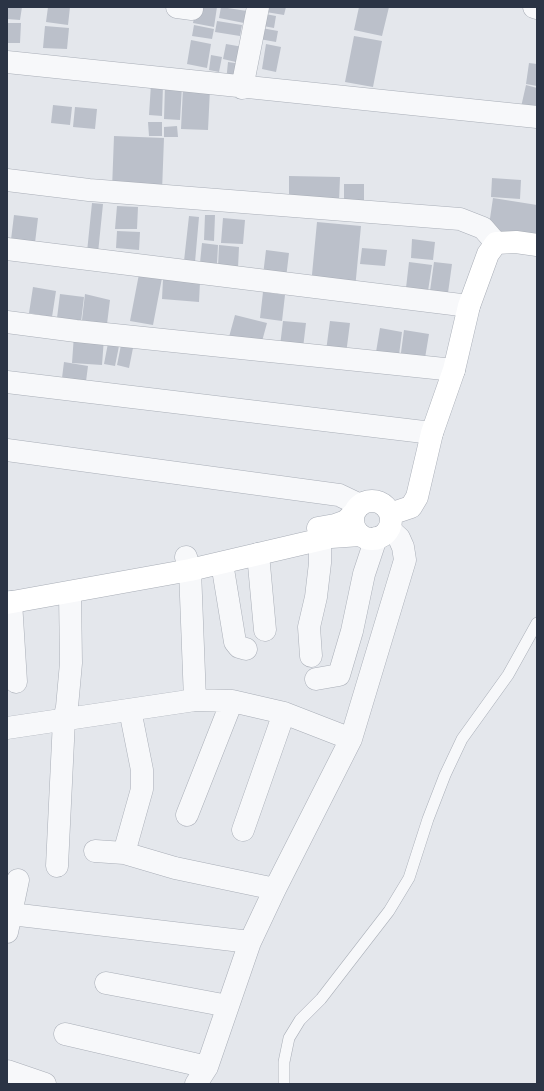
<!DOCTYPE html>
<html>
<head>
<meta charset="utf-8">
<style>
  body { margin:0 }
  #map { position:relative; width:544px; height:1091px; overflow:hidden; background:#e4e7ec; font-family:"Open Sans",sans-serif }
  canvas { display:block }
  .frame { position:absolute; inset:0; border:8px solid #2b3445; pointer-events:none }
</style>
</head>
<body>
<div id="map">
<canvas width="544" height="1091"></canvas>
<div class="frame"></div>
</div>
<script>
const ctx = document.querySelector('canvas').getContext('2d');
ctx.lineJoin = 'round';
function paint(path, color) { ctx.fillStyle = color; ctx.fill(path, 'evenodd'); }
const shape = rows => new Path2D(rows.map(r => 'M' + r).join(''));
function strokePath(path, color, width, dash) { ctx.strokeStyle = color; ctx.lineWidth = width; ctx.lineCap = dash ? 'butt' : 'round'; ctx.setLineDash(dash || []); ctx.stroke(path); }
const building = shape([
  [7,7,22,7,20,20,7,19],
  [48,7,70,7,68,25,46,22],
  [196,7,217,7,214,27,193,23],
  [221,7,247,11,244,23,219,18],
  [261,7,286,7,284,15,260,11],
  [359,7,389,7,382,36,354,30],
  [260,13,276,16,274,28,258,25],
  [217,21,242,25,240,36,215,32],
  [7,23,21,23,20,43,7,43],
  [194,25,214,29,212,39,192,36],
  [45,26,69,28,67,49,43,48],
  [256,27,278,31,276,42,254,38],
  [354,36,382,41,373,87,345,82],
  [191,40,211,44,207,68,187,64],
  [226,44,243,47,240,63,223,59],
  [266,44,281,47,276,72,262,69],
  [211,55,222,57,219,72,209,70],
  [228,62,242,64,239,83,226,82],
  [529,63,537,64,537,86,526,84],
  [151,84,163,85,162,116,149,115],
  [165,85,182,86,180,120,164,119],
  [526,85,537,88,537,111,521,107],
  [183,88,210,89,208,130,181,129],
  [53,105,72,107,70,125,51,123],
  [75,107,97,109,95,129,73,127],
  [148,122,162,122,162,136,149,136],
  [177,126,178,137,164,137,164,127],
  [114,136,164,138,162,191,112,189],
  [289,176,340,177,339,202,289,200],
  [492,178,521,180,520,199,491,197],
  [344,184,364,184,364,208,344,208],
  [493,198,537,205,536,240,488,232],
  [92,203,103,204,98,253,87,252],
  [117,206,138,207,137,229,115,229],
  [14,215,38,218,34,251,10,248],
  [205,215,215,215,214,241,204,240],
  [189,216,199,217,195,262,184,261],
  [223,218,245,220,243,244,221,243],
  [317,222,361,226,355,289,311,285],
  [117,231,140,232,139,250,116,248],
  [412,239,435,242,433,260,411,258],
  [202,243,218,245,217,264,200,263],
  [219,245,239,247,238,268,218,267],
  [362,248,387,250,385,266,360,264],
  [266,250,289,253,286,278,263,275],
  [409,262,432,265,428,291,406,288],
  [434,262,452,264,448,293,430,291],
  [139,274,162,278,153,325,130,321],
  [163,279,200,282,199,302,162,299],
  [33,287,56,291,52,317,29,313],
  [263,292,285,295,282,321,260,318],
  [60,294,84,297,81,322,57,318],
  [85,294,110,300,107,324,82,320],
  [235,315,267,323,261,345,229,337],
  [283,321,306,323,303,348,280,346],
  [330,321,350,323,346,354,326,351],
  [380,328,402,332,399,355,376,352],
  [404,330,429,334,424,364,400,360],
  [74,335,104,338,102,365,72,363],
  [109,338,120,341,115,366,104,364],
  [122,340,134,343,129,368,117,365],
  [64,362,88,366,85,389,61,386]
]);
const lane = shape([
  [284,1084,284,1062,289,1038,300,1020,321,999,389,911,409,878,428,819,445,775,462,739,508,675,537,623]
]);
const street = shape([
  [177,7,192,9],
  [534,7,537,8],
  [7,62,537,117],
  [242,88,258,7],
  [7,180,89,190,460,219,483,228,496,243],
  [7,249,469,306],
  [7,322,76,331,454,370],
  [7,382,432,433],
  [7,450,339,495,360,505],
  [258,554,265,630],
  [186,557,190,570,195,700],
  [222,563,235,642,239,647,246,649],
  [11,602,16,682],
  [311,656,309,627,316,597,320,563,320,540],
  [316,679,339,675,352,631,364,574,376,538],
  [130,710,142,770,142,789,124,853,175,868,275,889],
  [7,728,195,700,232,701,284,713,351,739],
  [187,815,232,701],
  [243,830,284,713],
  [95,851,124,853],
  [57,866,64,720,67,707,71,663,70,593],
  [11,914,250,942],
  [7,932,18,880],
  [106,983,228,1006],
  [65,1034,207,1067],
  [7,1071,45,1084],
  [196,1084,207,1067,250,942,275,889,351,739,405,560,403,547,399,538,389,529]
]);
const secondary = shape([
  '353 520a19 19 0 1 1 38 0a19 19 0 1 1-38 0Z',
  [390,514,411,507,417,497,432,433,454,370,469,306,488,254,496,243,516,242,537,245],
  [318,528,335,525,346,521,354,513],
  [7,603,190,570,331,537,360,535]
]);
paint(building, '#bbc0ca');
strokePath(lane, '#a9aeb7', 12);
strokePath(street, '#a9aeb7', 23);
strokePath(secondary, '#a9aeb7', 23);
strokePath(lane, '#f7f8fa', 11);
strokePath(street, '#f7f8fa', 22);
strokePath(secondary, '#fff', 22);
</script>
</body>
</html>
